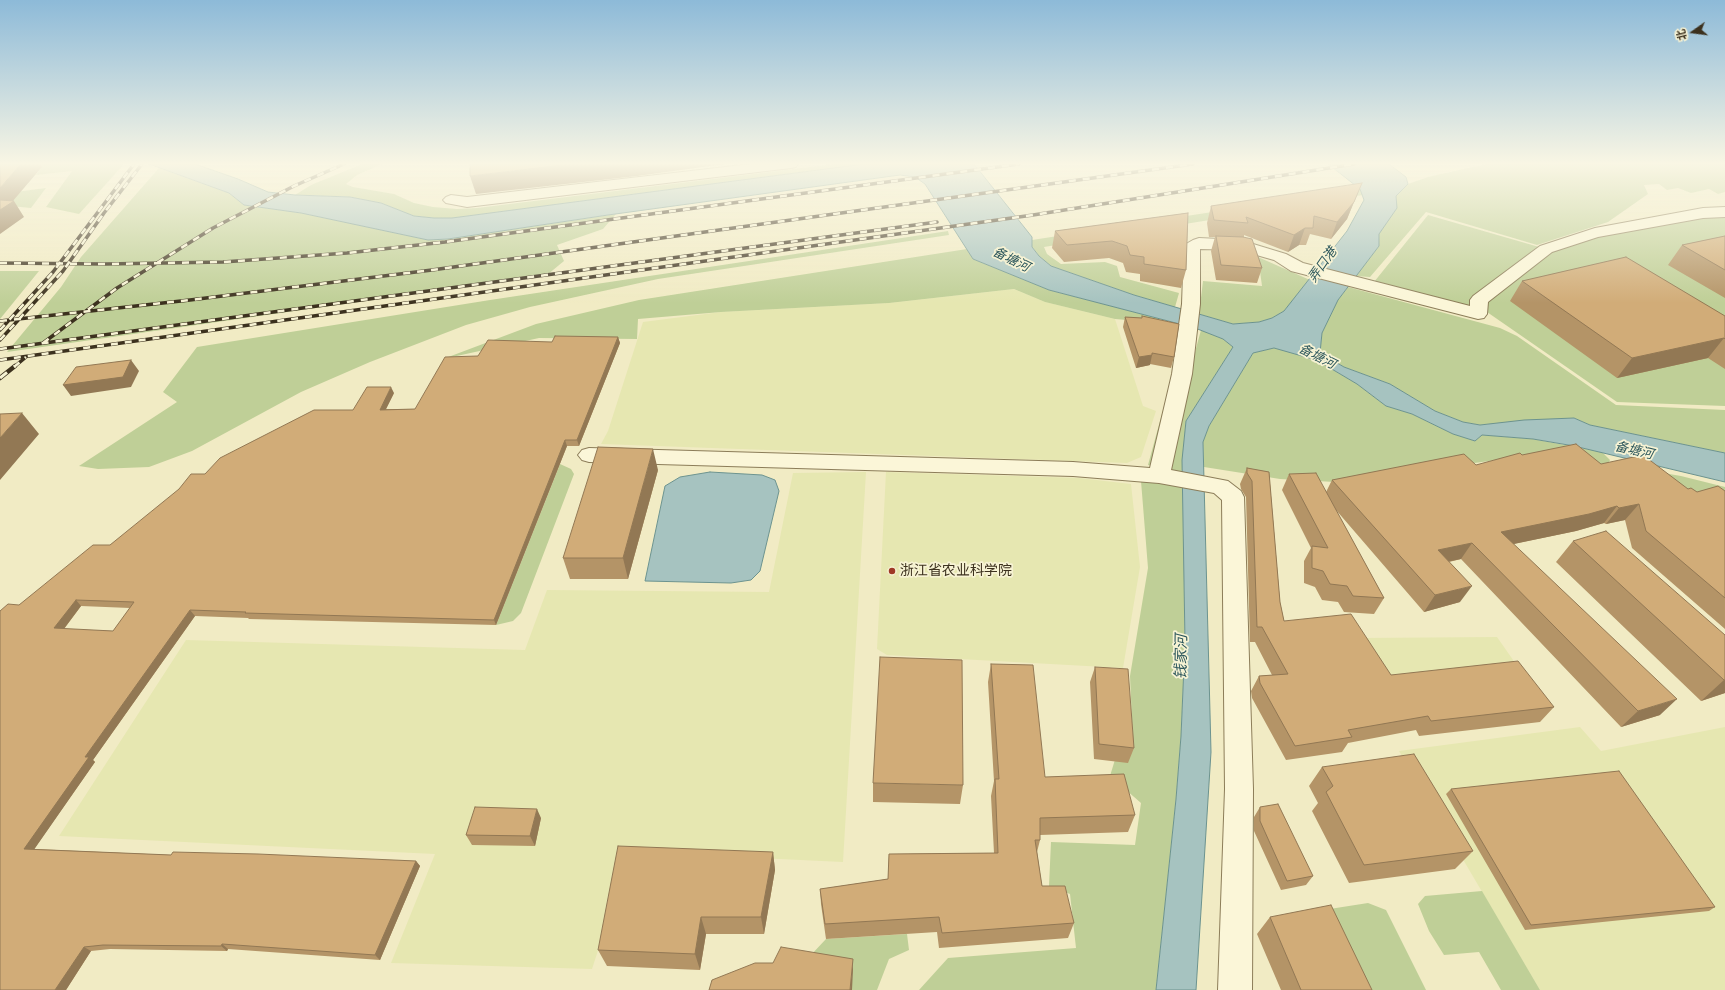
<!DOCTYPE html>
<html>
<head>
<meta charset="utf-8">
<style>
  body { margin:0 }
  #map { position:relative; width:1725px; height:990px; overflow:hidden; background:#f1ebc4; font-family:"Times New Roman","Noto Sans SC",serif }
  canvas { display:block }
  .north { position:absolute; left:1673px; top:12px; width:40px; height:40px; -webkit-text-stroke:3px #f7f3d4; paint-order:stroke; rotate:256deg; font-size:11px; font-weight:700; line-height:16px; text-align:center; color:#3c311e }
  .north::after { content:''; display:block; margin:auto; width:14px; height:18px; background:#3c311e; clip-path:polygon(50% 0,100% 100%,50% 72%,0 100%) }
</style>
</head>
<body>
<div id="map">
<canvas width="1725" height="990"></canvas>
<div class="north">北</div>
</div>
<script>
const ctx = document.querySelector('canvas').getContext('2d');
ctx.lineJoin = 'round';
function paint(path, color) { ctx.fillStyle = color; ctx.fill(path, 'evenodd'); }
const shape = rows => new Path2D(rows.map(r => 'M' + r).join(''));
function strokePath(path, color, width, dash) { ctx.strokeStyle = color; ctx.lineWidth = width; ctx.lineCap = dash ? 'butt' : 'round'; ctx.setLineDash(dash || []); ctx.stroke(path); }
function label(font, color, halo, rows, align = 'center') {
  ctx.font = font + ' "Times New Roman","Noto Sans SC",serif'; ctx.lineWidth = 3.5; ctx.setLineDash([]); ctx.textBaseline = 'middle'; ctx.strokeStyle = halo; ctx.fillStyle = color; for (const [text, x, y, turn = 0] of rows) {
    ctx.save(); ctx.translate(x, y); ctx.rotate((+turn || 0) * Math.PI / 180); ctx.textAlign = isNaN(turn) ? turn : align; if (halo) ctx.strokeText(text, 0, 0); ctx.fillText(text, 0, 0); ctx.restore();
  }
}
const farmland = shape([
  [1014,289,1045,302,1115,319,1143,406,1156,411,1141,457,1127,463,601,444,608,431,643,322,721,312,889,303],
  [866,472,843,862,630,852,592,969,391,963,435,854,59,836,186,640,525,650,547,590,769,592,793,473],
  [886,472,1079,478,1131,484,1140,567,1123,668,887,655,877,649],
  [1497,637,1518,667,1385,678,1360,638],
  [1580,727,1601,751,1725,727,1725,990,1540,990,1399,751]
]);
const green = shape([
  [0,164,124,164,79,214,46,207,72,171,36,175,41,168],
  [362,164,382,164,357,175,346,184,353,187,394,194,414,203,433,207,457,209,477,208,834,164,864,164,453,218,434,218,414,216,381,203,350,197,295,195,311,185],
  [1486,164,1725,164,1725,192,1718,194,1709,189,1691,193,1678,188,1667,190,1659,184,1644,185,1648,194,1608,222,1537,245,1426,212,1370,277,1356,276,1379,246,1379,234,1396,208,1396,196,1408,184,1428,177],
  [159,168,229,193,244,205,301,213,428,240,448,239,616,214,603,229,557,245,564,261,547,275,7,352,61,287,81,257],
  [46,188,31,208,0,205,0,194],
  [1360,189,1363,195,1044,247,1047,254,1061,264,1105,262,1117,266,1120,277,1179,293,1175,307,1134,295,1051,266,1039,256,1032,247,1032,240],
  [1428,215,1553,251,1597,236,1715,216,1725,218,1725,406,1617,402,1487,312,1374,282],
  [948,231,949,235,658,279,530,307,466,325,370,362,301,392,192,451,149,467,98,469,79,466,177,402,163,392,197,347,490,300],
  [967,249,973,259,1049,290,1161,319,1151,322,1115,319,1045,302,1014,289,889,303,721,312,638,319,637,339,539,338,443,359,536,324,639,300],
  [1258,257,1310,280,1284,311,1272,318,1259,322,1233,324,1199,314,1203,281,1262,286],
  [0,271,39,271,0,319],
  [1348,287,1500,328,1517,336,1616,405,1725,410,1725,453,1590,425,1574,418,1480,425,1463,422,1435,411,1390,384,1344,367,1320,353,1322,333,1338,300],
  [1201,330,1223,339,1233,347,1186,421,1182,472,1148,465,1166,399,1183,396],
  [1274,348,1288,351,1325,365,1357,384,1386,406,1412,414,1453,434,1475,441,1482,435,1533,439,1602,452,1610,460,1607,466,1526,456,1335,482,1280,479,1204,467,1203,442,1209,426,1253,353],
  [560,464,571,469,574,474,521,613,513,621,496,625],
  [1646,470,1681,476,1725,487,1725,515],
  [1141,481,1183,487,1185,642,1181,736,1176,799,1156,990,919,990,948,958,1076,948,1070,894,1049,886,1051,842,1135,845,1141,803,1110,776,1117,753,1133,743,1130,676,1148,568],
  [1482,891,1540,990,1501,990,1479,952,1444,955,1429,931,1418,904,1425,896],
  [1368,903,1386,910,1426,990,1348,990,1285,916],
  [907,934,909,950,889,959,877,990,771,990,780,988,826,939]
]);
const water = shape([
  [149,164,195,164,238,179,268,192,295,195,350,197,381,203,414,216,434,218,452,218,864,164,974,164,1032,237,1032,247,1039,256,1051,266,1134,295,1233,324,1259,322,1272,318,1284,311,1347,231,1364,200,1360,189,1328,164,1389,164,1406,177,1408,184,1396,196,1397,208,1379,234,1379,246,1338,300,1322,333,1320,353,1344,367,1390,384,1435,411,1463,422,1480,425,1524,420,1574,418,1590,425,1725,453,1725,482,1574,446,1533,439,1482,435,1475,441,1453,434,1412,414,1386,406,1357,384,1325,365,1309,358,1274,348,1253,353,1209,426,1203,442,1211,752,1196,990,1156,990,1176,799,1181,736,1185,642,1182,460,1186,421,1233,347,1223,339,1195,328,1049,290,973,259,925,184,915,177,900,175,608,215,448,239,428,240,301,213,244,205,229,193,149,164],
  [710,472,762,475,775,480,779,491,760,571,751,580,731,583,645,581,665,486,680,477,710,472]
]);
const minor = shape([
  [751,164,798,164,796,167,791,168,467,207,446,203,443,200,446,197,451,195,467,197,751,164],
  [1725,207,1725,217,1703,218,1598,237,1552,252,1488,302,1487,314,1484,318,1478,319,1291,271,1274,260,1239,250,1200,249,1200,304,1192,374,1171,470,1228,481,1241,491,1244,497,1253,789,1252,990,1218,990,1225,789,1222,500,1214,493,1159,483,1073,476,589,462,582,460,578,455,582,450,589,448,1073,462,1150,468,1172,374,1182,304,1184,247,1186,244,1193,240,1199,238,1240,240,1286,254,1303,263,1470,306,1470,300,1473,296,1540,246,1595,228,1703,208,1725,207]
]);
const railFar1 = shape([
  [0,263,105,264,223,262,347,253,445,242,1019,164],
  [0,321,190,300,432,270,1193,164],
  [0,330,53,272,134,164],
  [0,340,63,271,104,213,142,164],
  [43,343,117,288,213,228,294,186,344,164],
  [0,349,937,222],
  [0,360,1033,215,1354,164],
  [14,367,26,357]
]);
const rail = shape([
  [0,378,15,366]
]);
const wall = shape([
  [1355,199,1347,219,1331,239,1310,234,1306,245,1299,245,1288,252,1244,235,1244,237,1262,268,1257,283,1216,280,1211,251,1215,237,1209,237,1207,223,1211,206],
  [1188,213,1186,270,1181,288,1140,281,1140,274,1126,272,1123,263,1109,258,1064,262,1052,248,1055,231],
  [1725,236,1725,298,1668,265,1682,245],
  [1522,281,1725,316,1725,369,1708,358,1617,378,1510,301],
  [1142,316,1174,357,1171,368,1150,364,1150,365,1136,368,1123,327,1125,317,1142,318],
  [618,337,620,343,579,446,567,446,496,625,249,619,248,618,195,616,93,760,95,762,34,849,171,855,416,861,420,866,380,960,228,949,227,951,110,949,91,951,66,990,0,990,19,605,110,545,205,474,394,393,386,409,415,409,478,356,552,342],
  [81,606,130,608,113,631,64,629],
  [1522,455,1601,464,1688,489,1697,492,1725,491,1725,629,1632,548,1625,520,1606,524,1604,523,1576,531,1513,544,1660,715,1621,727,1461,559,1449,562,1460,602,1424,612,1336,510,1384,598,1374,614,1344,612,1338,602,1322,600,1315,587,1304,583,1304,561,1311,548,1282,490,1289,474,1326,492,1332,480,1476,465],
  [1247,468,1269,472,1280,602,1284,621,1391,675,1554,707,1540,722,1419,736,1416,730,1348,743,1342,752,1286,760,1252,698,1251,691,1259,676,1272,675,1255,642,1250,642,1246,497,1241,489,1240,484],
  [658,470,628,579,570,579,563,558],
  [1573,541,1725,635,1725,693,1701,701,1556,562],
  [991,664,1045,777,1135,815,1128,832,1040,835,1040,840,1037,852,1042,886,1074,923,1068,938,939,948,937,932,826,939,821,904,820,889,888,879,889,854,994,853,991,796,994,781,988,682],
  [1095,667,1134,748,1128,763,1094,759,1090,682],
  [1322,767,1473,851,1455,869,1349,883,1312,811,1318,803,1309,786],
  [873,783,963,785,960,804,873,802],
  [1451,789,1715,907,1709,911,1525,930,1446,794],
  [1260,807,1313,876,1306,885,1281,890,1254,831,1254,817],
  [541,818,535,846,472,845,466,835],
  [773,852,775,870,764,934,706,934,700,970,607,966,598,950],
  [1270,917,1372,990,1281,990,1257,934]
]);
const shadedWall = shape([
  [21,164,40,164,42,167,12,202,14,201,24,217,0,234,0,188],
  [571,164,725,164,637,176,476,194,470,176],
  [1362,183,1347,219,1331,239,1337,222],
  [1305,228,1299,245,1288,252,1294,235],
  [618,337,620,343,579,446,577,440],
  [1724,338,1708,358,1617,378,1632,358],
  [1152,355,1150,365,1136,368,1139,357],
  [131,360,139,371,131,387,71,396,63,385],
  [391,387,394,393,383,415,380,410],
  [22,413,39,434,0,480,0,438],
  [565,440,567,446,496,625,494,620],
  [653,449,658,470,628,579,623,558],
  [1639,504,1625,520,1606,524,1619,508],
  [1617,506,1604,523,1576,531,1490,549,1501,532],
  [1472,543,1461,559,1427,566,1438,550],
  [1472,586,1460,602,1424,612,1435,595],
  [76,600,81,606,60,634,54,628],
  [190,610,195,616,93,760,95,762,31,854,24,849,85,757],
  [1724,680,1725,680,1725,693,1701,701],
  [1677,699,1660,715,1621,727,1638,711],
  [537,809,541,818,535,846,530,836],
  [773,852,775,870,764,934,761,917],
  [416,861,420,866,380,960,375,955],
  [701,917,706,934,700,970,695,954],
  [222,944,228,949,227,951,221,946],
  [84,947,91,951,66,990,55,990],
  [853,959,853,970,852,990,850,990]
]);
const building = shape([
  [0,164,21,164,0,188,0,164],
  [470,164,571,164,470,176,470,164],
  [1362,183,1354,202,1337,222,1314,216,1313,228,1305,228,1294,235,1246,217,1248,223,1214,220,1211,206,1362,183],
  [0,200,14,201,0,210,0,200],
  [1188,213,1186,270,1144,264,1144,257,1130,255,1127,246,1112,241,1067,245,1055,231,1188,213],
  [1216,236,1243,237,1252,239,1262,268,1221,265,1216,236],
  [1725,236,1725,270,1682,245,1725,236],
  [1626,257,1725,316,1725,339,1724,338,1632,358,1522,281,1626,257],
  [1142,316,1179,324,1174,357,1152,353,1152,355,1139,357,1125,317,1142,318,1142,316],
  [555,336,618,337,577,440,565,440,494,620,245,613,246,612,190,610,85,757,89,757,24,849,171,855,173,852,258,854,416,861,375,955,222,944,221,946,103,945,84,947,55,990,0,990,0,611,8,604,19,605,93,545,110,545,179,489,191,474,205,474,220,458,314,410,353,410,367,387,391,387,380,410,415,409,445,357,478,356,488,340,552,342,555,336],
  [76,600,134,602,113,631,54,628,76,600],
  [131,360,123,377,63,385,76,367,131,360],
  [22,413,0,438,0,414,22,413],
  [1576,444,1601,464,1643,455,1688,489,1691,488,1697,492,1718,486,1725,491,1725,598,1646,531,1639,504,1619,508,1617,506,1589,514,1501,532,1677,699,1638,711,1472,543,1438,550,1472,586,1435,595,1332,480,1464,454,1476,465,1520,453,1522,455,1576,444],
  [598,447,653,449,623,558,563,558,598,447],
  [1247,468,1269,472,1280,602,1284,621,1351,614,1391,675,1518,661,1554,707,1431,721,1428,716,1348,730,1352,737,1295,746,1260,683,1259,676,1288,674,1262,627,1257,627,1252,481,1247,473,1247,468],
  [1316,473,1384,598,1353,596,1347,586,1330,584,1323,571,1312,568,1312,546,1328,548,1289,474,1316,473],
  [1606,531,1725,635,1725,680,1724,680,1573,541,1606,531],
  [880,657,962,660,963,785,873,783,880,657],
  [991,664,1033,665,1045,777,1124,774,1135,815,1040,818,1040,840,1035,840,1042,886,1065,886,1074,923,942,933,939,917,825,924,820,889,888,879,889,854,998,853,995,779,999,779,991,664],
  [1095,667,1128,669,1134,748,1099,744,1095,667],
  [1414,754,1473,851,1364,865,1326,792,1333,786,1322,767,1414,754],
  [1619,771,1715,907,1531,925,1451,789,1619,771],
  [1278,804,1313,876,1287,881,1260,821,1260,807,1278,804],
  [475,807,537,809,530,836,466,835,475,807],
  [618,846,773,852,761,917,701,917,695,954,598,950,618,846],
  [1331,905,1372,990,1301,990,1270,917,1331,905],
  [781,947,853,959,850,990,709,990,712,980,755,963,773,963,781,947]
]);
const markers = [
  [892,571,4,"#9f3926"]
];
const farWaternames = [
  ["备塘河",1011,260,26],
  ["弄口港",1323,265,-55],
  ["备塘河",1317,357,27],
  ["备塘河",1634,451,13]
];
const poiNames = [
  ["浙江省农业科学院",900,571]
];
const waterNames = [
  ["钱家河",1182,657,-89]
];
paint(farmland, '#e6e7b1');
paint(green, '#bfcf97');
paint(water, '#a6c3c0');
strokePath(water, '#6c938f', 1);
strokePath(minor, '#8c7d59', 2);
paint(minor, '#fbf6d8');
strokePath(railFar1, '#3c311e', 3.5);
strokePath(rail, '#3c311e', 4.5);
strokePath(railFar1, '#f7f3d4', 2.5, [7]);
strokePath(rail, '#f7f3d4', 3, [9]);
paint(wall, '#b49467');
paint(shadedWall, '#927854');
paint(building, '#d1ac78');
strokePath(building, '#927854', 1);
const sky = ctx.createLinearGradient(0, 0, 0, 303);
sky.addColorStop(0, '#8dbad8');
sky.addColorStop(0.54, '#f9f6e4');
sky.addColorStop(1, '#f9f6e400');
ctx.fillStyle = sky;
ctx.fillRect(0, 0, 1725, 303);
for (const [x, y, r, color] of markers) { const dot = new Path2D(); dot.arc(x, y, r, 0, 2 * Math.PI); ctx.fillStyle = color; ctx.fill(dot); strokePath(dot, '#f7f3d4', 1.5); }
label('italic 13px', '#2d575c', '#f7f3d4', farWaternames);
label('14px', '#3c311e', '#f7f3d4', poiNames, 'left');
label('italic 15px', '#2d575c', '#f7f3d4', waterNames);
</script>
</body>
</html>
